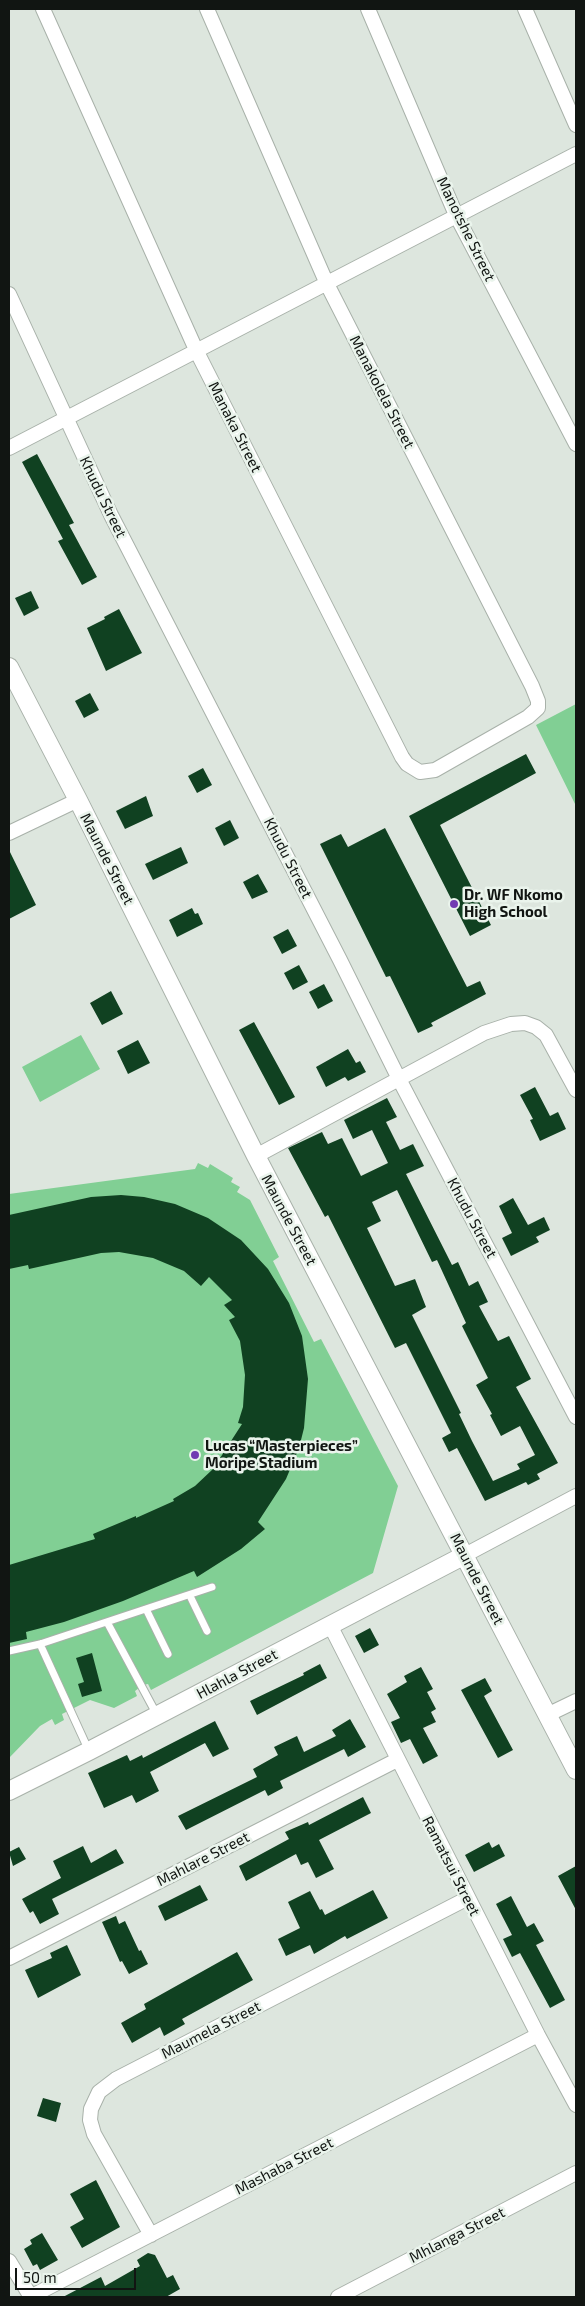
<!DOCTYPE html>
<html>
<head>
<meta charset="utf-8">
<style>
  body { margin:0 }
  #map { position:relative; width:585px; height:2306px; overflow:hidden; background:#dde6de; font-family:"Exo 2",sans-serif }
  canvas { display:block }
  .frame { position:absolute; inset:0; border:10px solid #111512; pointer-events:none }
  .scale { position:absolute; left:15px; top:2268px; width:121px; height:22px; box-sizing:border-box; border:2px solid #111512; border-top:0; padding-left:6px; font-size:15px; line-height:18px; white-space:nowrap; color:#111512; -webkit-text-stroke:4px #eaf4ec; paint-order:stroke }
</style>
</head>
<body>
<div id="map">
<canvas width="585" height="2306"></canvas>
<div class="frame"></div>
<div class="scale">50 m</div>
</div>
<script>
const ctx = document.querySelector('canvas').getContext('2d');
ctx.lineJoin = 'round';
function paint(path, color) { ctx.fillStyle = color; ctx.fill(path, 'evenodd'); }
const shape = rows => new Path2D(rows.map(r => 'M' + r).join(''));
function strokePath(path, color, width, dash) { ctx.strokeStyle = color; ctx.lineWidth = width; ctx.lineCap = dash ? 'butt' : 'round'; ctx.setLineDash(dash || []); ctx.stroke(path); }
function label(font, color, halo, rows, align = 'center') {
  ctx.font = font + ' "Exo 2",sans-serif'; ctx.lineWidth = 5; ctx.setLineDash([]); ctx.textBaseline = 'middle'; ctx.strokeStyle = halo; ctx.fillStyle = color; for (const [text, x, y, turn = 0] of rows) {
    ctx.save(); ctx.translate(x, y); ctx.rotate((+turn || 0) * Math.PI / 180); ctx.textAlign = isNaN(turn) ? turn : align; if (halo) ctx.strokeText(text, 0, 0); ctx.fillText(text, 0, 0); ctx.restore();
  }
}
const green = shape([
  [576,704,576,806,536,725],
  [81,1035,100,1069,40,1102,22,1067],
  [198,1163,208,1168,210,1164,233,1178,231,1182,240,1187,237,1192,250,1200,279,1257,273,1261,314,1342,321,1339,398,1486,373,1573,151,1690,148,1684,143,1685,135,1691,137,1696,114,1708,90,1700,62,1714,64,1720,55,1725,52,1719,40,1726,9,1758,9,1194,195,1169]
]);
const building = shape([
  [37,454,74,523,69,525,97,577,82,585,58,541,63,539,22,462],
  [31,591,39,608,24,616,15,598],
  [119,609,142,653,106,671,87,628,105,619,104,617],
  [90,693,99,710,84,718,75,701],
  [526,754,536,773,440,825,491,925,470,936,409,816],
  [203,768,212,785,197,793,188,776],
  [146,796,153,816,125,829,116,811],
  [230,820,239,838,224,846,215,828],
  [385,828,467,987,480,981,486,994,431,1023,433,1026,418,1033,390,976,386,977,320,844,341,834,348,847],
  [181,847,188,863,153,880,145,864],
  [9,850,36,905,9,919],
  [258,874,268,892,252,899,243,882],
  [192,908,195,914,198,913,203,924,177,937,169,920],
  [288,929,297,946,282,954,273,937],
  [299,965,308,982,293,990,284,973],
  [324,984,333,1001,318,1009,309,992],
  [111,991,123,1014,102,1025,90,1003],
  [254,1022,295,1097,279,1105,239,1030],
  [138,1040,150,1063,128,1074,117,1051],
  [348,1049,356,1063,360,1061,366,1072,348,1081,345,1077,326,1087,316,1067],
  [535,1087,550,1116,558,1112,566,1129,540,1141,530,1120,533,1119,520,1095],
  [387,1098,397,1117,386,1122,400,1150,413,1144,424,1166,406,1174,452,1265,458,1262,469,1286,478,1281,488,1302,479,1306,498,1341,509,1336,531,1379,516,1387,558,1463,537,1474,540,1479,528,1485,526,1482,485,1501,457,1448,449,1452,442,1438,451,1433,406,1343,395,1348,328,1215,325,1217,288,1148,322,1132,328,1144,342,1138,361,1176,388,1163,372,1130,353,1139,344,1120],
  [397,1190,432,1262,437,1260,466,1323,462,1326,488,1378,476,1385,492,1414,490,1415,501,1436,520,1426,535,1455,517,1464,520,1469,493,1481,472,1441,459,1414,461,1413,412,1315,426,1307,415,1279,395,1286,367,1228,381,1221,372,1202],
  [121,1195,144,1197,175,1204,208,1218,241,1240,268,1269,289,1303,302,1336,308,1379,304,1428,299,1448,286,1479,258,1522,265,1529,241,1549,197,1577,194,1571,123,1601,64,1622,26,1632,27,1639,9,1643,9,1565,95,1539,93,1534,136,1516,136,1518,174,1501,173,1499,195,1486,213,1469,242,1424,238,1423,243,1407,245,1375,240,1341,229,1320,235,1317,224,1305,232,1300,209,1277,201,1286,184,1271,153,1258,119,1252,101,1253,29,1269,28,1265,9,1269,9,1215,91,1197],
  [513,1198,528,1225,544,1217,550,1230,536,1237,539,1242,511,1256,502,1238,512,1233,499,1206],
  [370,1628,379,1645,364,1653,355,1636],
  [92,1653,102,1691,82,1697,78,1684,84,1682,76,1658],
  [320,1664,327,1678,257,1715,250,1701,304,1675,303,1673],
  [421,1667,433,1689,427,1692,436,1709,431,1712,436,1722,423,1728,438,1756,423,1764,410,1739,401,1743,391,1722,400,1718,387,1694,407,1682,404,1676],
  [485,1678,492,1691,484,1696,513,1750,498,1758,461,1690],
  [350,1719,366,1747,348,1757,344,1749,280,1781,283,1788,268,1796,265,1790,186,1830,178,1816,257,1777,253,1769,278,1755,274,1747,297,1736,304,1752,336,1736,332,1730],
  [215,1721,229,1749,213,1757,205,1743,150,1772,159,1791,136,1803,132,1795,104,1808,88,1773,127,1755,130,1761,142,1755,143,1758],
  [363,1797,371,1813,319,1840,334,1869,316,1878,308,1862,301,1865,296,1854,246,1881,239,1866,289,1839,285,1832,308,1822,309,1825],
  [489,1842,492,1848,499,1844,505,1856,474,1872,465,1855],
  [83,1846,91,1863,116,1849,124,1863,52,1899,59,1914,40,1924,33,1911,30,1913,22,1899,61,1878,53,1861],
  [19,1847,26,1859,13,1866,9,1852],
  [576,1866,576,1910,558,1876],
  [200,1885,208,1900,165,1921,158,1906],
  [373,1890,388,1918,347,1939,345,1936,314,1954,310,1945,286,1956,278,1939,300,1928,288,1902,310,1891,320,1910,322,1909,325,1915],
  [511,1896,527,1927,534,1923,544,1941,536,1945,565,2000,550,2008,520,1953,512,1957,503,1939,512,1935,496,1904],
  [116,1916,119,1924,125,1921,139,1951,141,1950,148,1964,129,1974,122,1961,120,1962,102,1922],
  [67,1945,81,1975,38,1998,25,1970,52,1958,50,1953],
  [237,1952,253,1980,182,2019,185,2024,164,2036,160,2027,132,2043,121,2023,146,2009,144,2004],
  [43,2098,61,2103,56,2122,37,2116],
  [96,2180,120,2227,82,2248,70,2227,84,2219,70,2194],
  [42,2233,58,2260,40,2270,37,2264,33,2266,24,2249,32,2244,30,2240],
  [148,2253,155,2255,167,2278,173,2275,180,2289,166,2297,63,2297,101,2277,105,2286,140,2266,137,2260]
]);
const service = shape([
  [190,1596,207,1631],
  [146,1609,168,1654],
  [107,1622,157,1715],
  [40,1644,89,1751],
  [9,1651,40,1644,212,1587]
]);
const minor = shape([
  [43,9,197,352,402,757,407,764,420,772,435,770,528,717,538,708,538,701,532,686,327,284,207,9],
  [368,9,456,215,576,444],
  [525,9,576,125],
  [9,294,111,515,340,960,399,1079,576,1417],
  [9,448,576,154],
  [9,833,78,800],
  [256,1156,484,1033,511,1024,525,1023,536,1027,546,1035,576,1090],
  [465,1555,576,1496],
  [330,1625,538,2035,576,2105],
  [547,1715,576,1701],
  [9,1958,397,1760],
  [151,2235,94,2134,90,2120,91,2109,99,2092,116,2079,468,1898],
  [9,2261,31,2297],
  [30,2297,538,2035],
  [338,2297,576,2173]
]);
const tertiary = shape([
  [9,667,78,800,256,1156,576,1770],
  [9,1791,89,1751,465,1555]
]);
const markers = [
  [454,904,5,"#713bb2"],
  [195,1455,5,"#713bb2"]
];
const streetNames = [
  ["Manotshe Street",466,229,64],
  ["Manakolela Street",382,392,63],
  ["Manaka Street",235,427,63],
  ["Khudu Street",103,497,64],
  ["Khudu Street",288,858,63],
  ["Maunde Street",107,859,63],
  ["Khudu Street",472,1218,62],
  ["Maunde Street",289,1220,62],
  ["Maunde Street",477,1579,63],
  ["Hlahla Street",237,1674,-28],
  ["Mahlare Street",203,1859,-27],
  ["Ramatsui Street",451,1866,63],
  ["Maumela Street",211,2030,-27],
  ["Mashaba Street",284,2166,-27],
  ["Mhlanga Street",457,2235,-27]
];
const poiNames = [
  ["Dr. WF Nkomo",464,895],
  ["High School",464,912],
  ["Lucas “Masterpieces”",205,1446],
  ["Moripe Stadium",205,1463]
];
paint(green, '#81cf94');
paint(building, '#104121');
strokePath(service, '#a8b1a9', 9);
strokePath(minor, '#a8b1a9', 16);
strokePath(tertiary, '#a8b1a9', 20);
strokePath(service, '#fff', 7);
strokePath(minor, '#fff', 14);
strokePath(tertiary, '#fff', 18);
for (const [x, y, r, color] of markers) { const dot = new Path2D(); dot.arc(x, y, r, 0, 2 * Math.PI); ctx.fillStyle = color; ctx.fill(dot); strokePath(dot, '#eaf4ec', 2); }
label('15px', '#111512', '#eaf4ec', streetNames);
label('bold 15px', '#111512', '#eaf4ec', poiNames, 'left');
</script>
</body>
</html>
